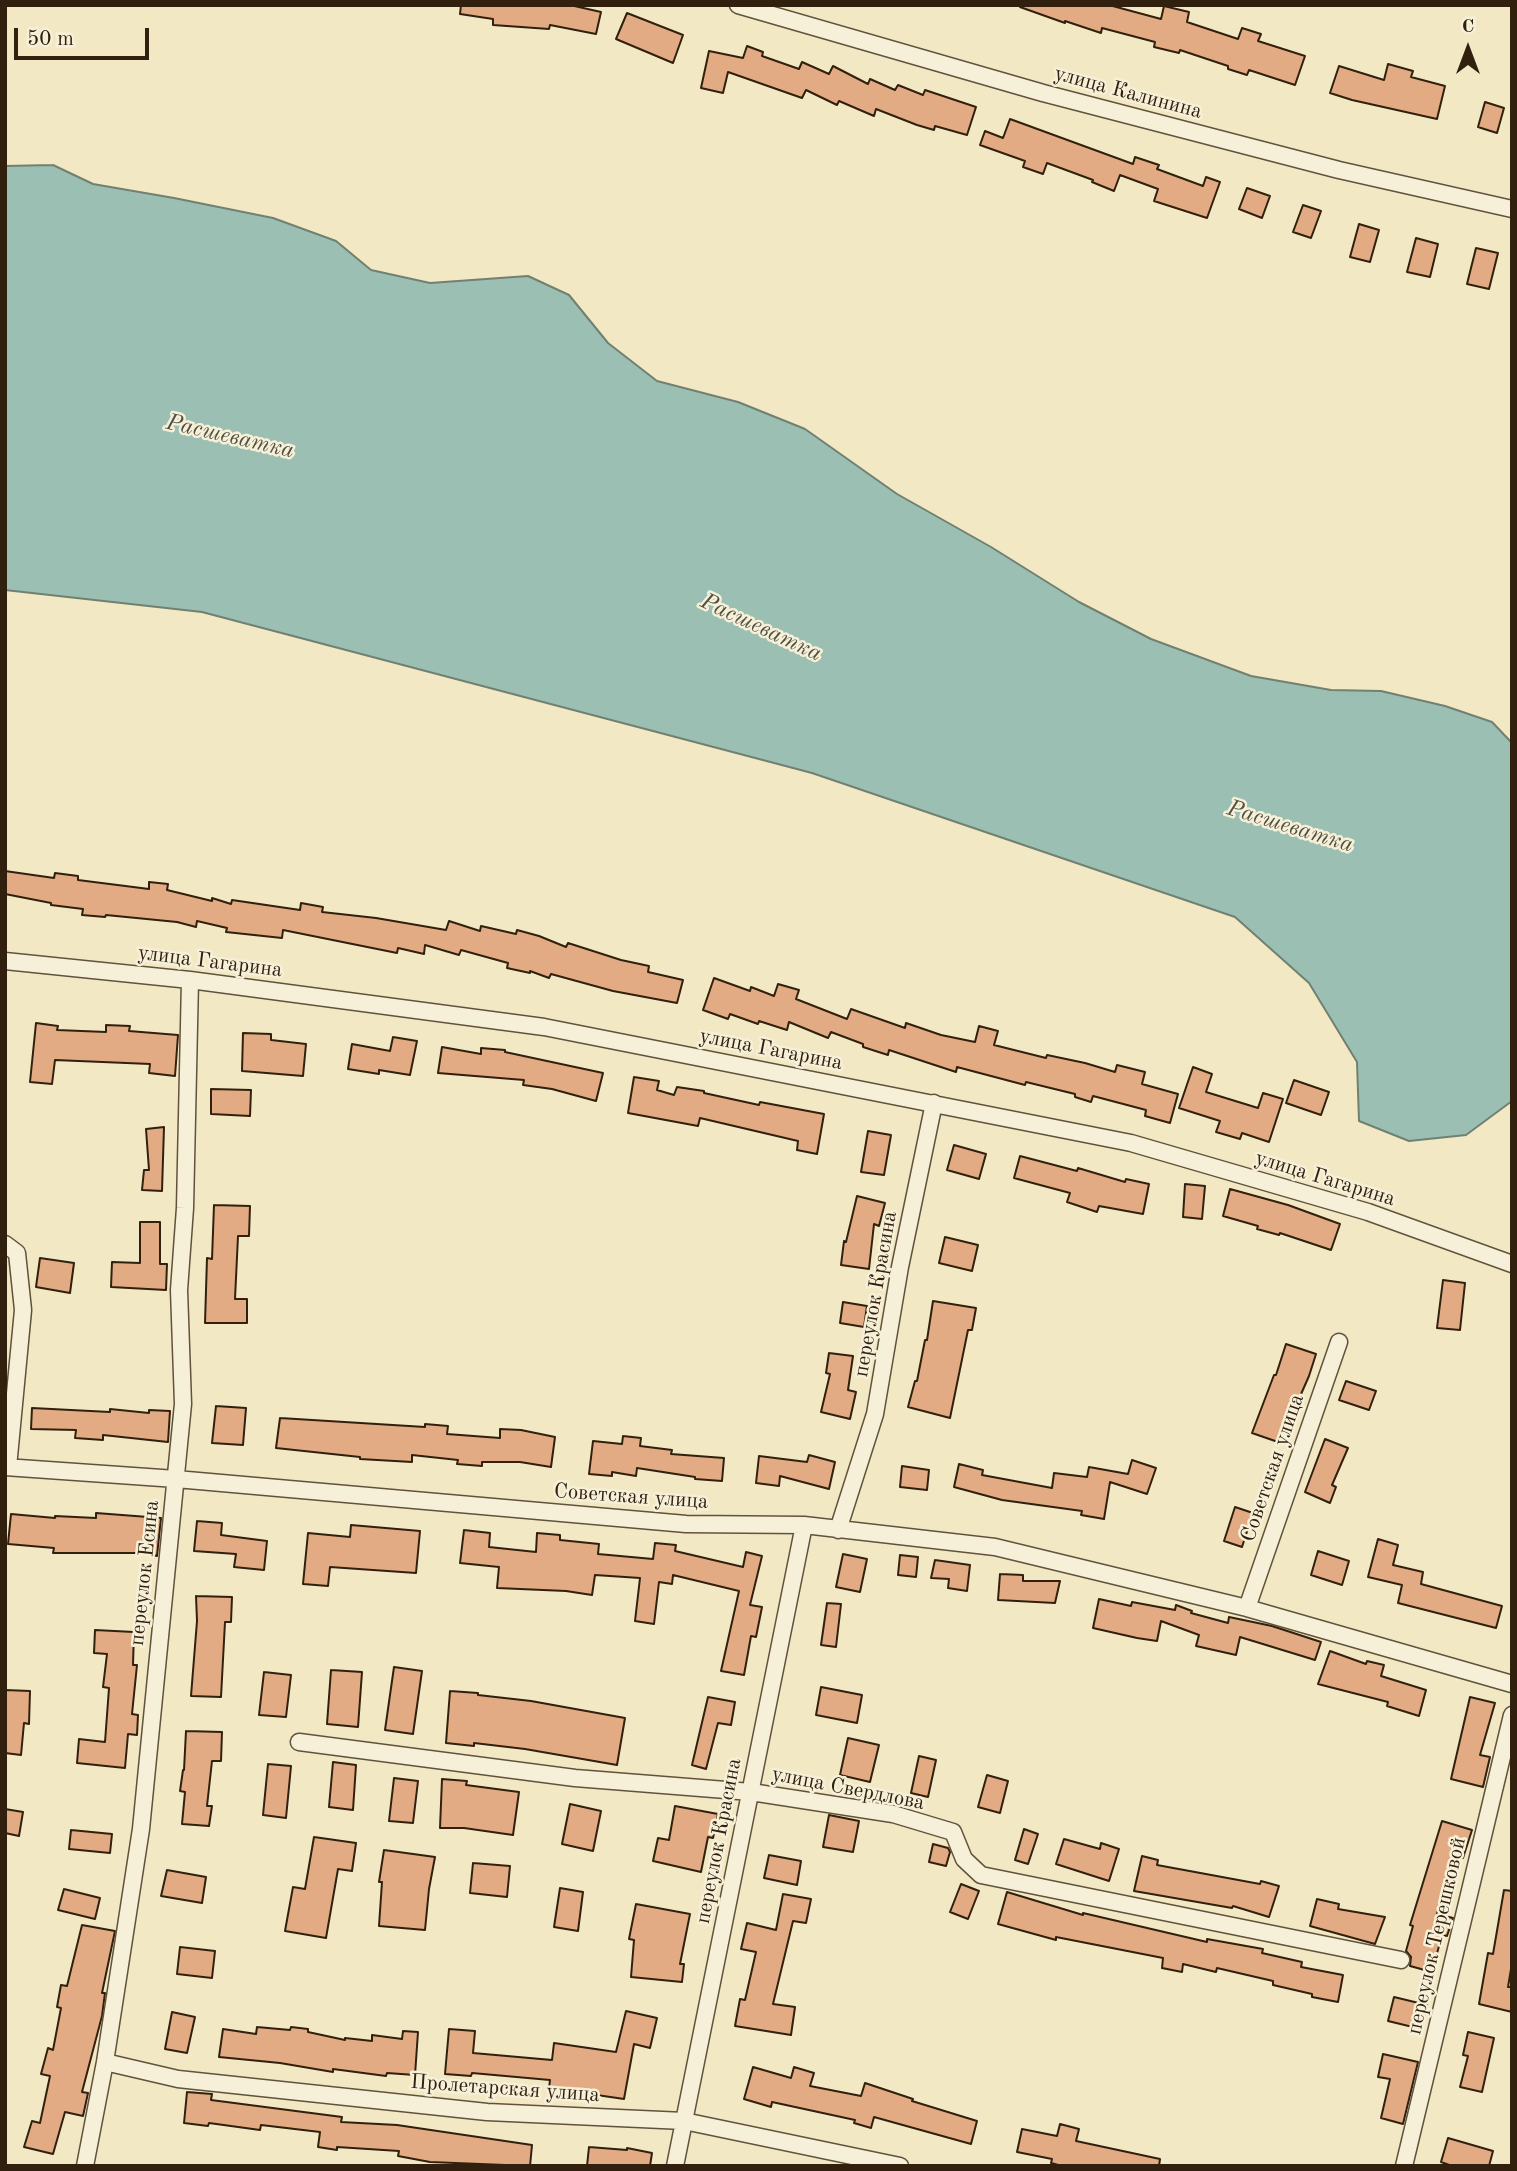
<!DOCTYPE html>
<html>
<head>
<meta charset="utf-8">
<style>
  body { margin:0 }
  #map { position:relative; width:1517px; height:2171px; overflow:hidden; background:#f2e8c4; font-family:"Old Standard TT",serif }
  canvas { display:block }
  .frame { position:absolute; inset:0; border:7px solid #31200e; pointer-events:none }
  .north { position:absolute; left:1433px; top:14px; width:70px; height:70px; -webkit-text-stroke:5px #f7f0d9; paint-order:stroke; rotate:0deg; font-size:19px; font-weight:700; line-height:28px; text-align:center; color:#31200e }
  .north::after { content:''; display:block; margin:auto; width:24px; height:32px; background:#31200e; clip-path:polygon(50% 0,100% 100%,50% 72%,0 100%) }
  .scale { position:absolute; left:14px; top:28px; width:135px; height:32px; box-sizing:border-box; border:4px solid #31200e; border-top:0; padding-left:9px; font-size:21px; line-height:24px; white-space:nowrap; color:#31200e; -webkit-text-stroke:5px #f7f0d9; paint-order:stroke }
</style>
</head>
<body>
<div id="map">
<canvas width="1517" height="2171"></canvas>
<div class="frame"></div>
<div class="north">С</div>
<div class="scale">50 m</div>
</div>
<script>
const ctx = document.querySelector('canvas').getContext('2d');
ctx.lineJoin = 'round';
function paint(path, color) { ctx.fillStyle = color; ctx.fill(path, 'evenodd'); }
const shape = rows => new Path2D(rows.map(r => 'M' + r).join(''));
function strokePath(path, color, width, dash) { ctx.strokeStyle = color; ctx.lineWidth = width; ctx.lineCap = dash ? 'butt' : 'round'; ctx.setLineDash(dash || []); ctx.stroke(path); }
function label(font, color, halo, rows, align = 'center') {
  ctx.font = font + ' "Old Standard TT",serif'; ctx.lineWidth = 5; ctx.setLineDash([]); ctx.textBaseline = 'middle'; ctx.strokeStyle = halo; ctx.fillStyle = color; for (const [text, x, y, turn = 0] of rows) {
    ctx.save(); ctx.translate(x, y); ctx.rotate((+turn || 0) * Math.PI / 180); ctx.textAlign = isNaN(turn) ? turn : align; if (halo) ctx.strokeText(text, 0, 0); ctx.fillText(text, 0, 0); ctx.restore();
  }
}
const water = shape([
  [53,165,93,184,174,198,273,218,336,241,371,270,430,283,528,276,569,295,608,343,657,381,738,402,805,429,897,494,991,547,1079,602,1151,639,1251,676,1331,690,1381,691,1445,706,1492,722,1512,743,1512,1101,1466,1135,1409,1141,1359,1121,1357,1062,1309,983,1235,917,812,773,202,612,5,590,5,166,53,165]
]);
const building = shape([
  [461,5,570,5,601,12,596,34,550,25,549,29,493,25,493,19,460,14,461,5],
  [1020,5,1109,5,1161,19,1164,6,1189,12,1187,22,1238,39,1242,28,1261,34,1258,41,1305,56,1295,85,1249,70,1247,75,1228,69,1228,66,1180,50,1179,53,1154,47,1155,42,1102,28,1101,33,1065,21,1065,23,1020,7,1020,5],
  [627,13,683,35,673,63,616,39,627,13],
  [747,46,763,52,762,56,799,69,802,62,829,74,833,66,868,84,870,79,895,90,898,85,923,95,925,90,976,107,967,135,935,126,934,130,917,125,876,109,874,116,839,101,837,105,806,90,802,98,728,72,723,93,701,88,709,51,743,58,747,46],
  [1388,64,1413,71,1411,77,1445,86,1437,119,1352,100,1330,93,1339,66,1384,80,1388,64],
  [1485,102,1504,108,1497,133,1478,127,1485,102],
  [1010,119,1133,164,1135,157,1159,165,1157,169,1203,186,1206,177,1220,182,1207,218,1154,201,1158,189,1120,175,1114,191,1092,182,1093,180,1047,163,1043,174,1023,167,1025,161,980,145,985,131,1003,138,1010,119],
  [1247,188,1270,196,1262,218,1239,209,1247,188],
  [1303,205,1321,211,1311,238,1293,232,1303,205],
  [1359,224,1379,230,1370,262,1350,257,1359,224],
  [1416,238,1438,244,1430,277,1407,272,1416,238],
  [1476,248,1498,253,1489,289,1467,284,1476,248],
  [5,871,54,878,55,873,78,876,78,880,149,889,149,882,168,884,167,890,212,901,212,898,231,904,232,900,300,910,301,903,323,907,322,912,376,918,446,930,449,921,480,931,481,926,516,934,517,930,539,936,566,947,568,943,621,960,649,966,648,972,683,980,677,1003,613,991,551,974,549,978,530,971,530,973,507,968,508,963,461,950,459,955,425,945,424,954,398,948,397,953,283,930,282,938,226,932,227,928,197,921,196,927,177,922,106,915,105,917,82,915,83,909,51,905,51,903,5,894,5,871],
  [714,978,750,991,751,987,774,996,778,984,799,990,796,999,847,1019,851,1009,905,1028,906,1023,941,1035,975,1042,979,1026,998,1031,994,1045,1046,1058,1047,1055,1085,1063,1115,1072,1117,1065,1145,1072,1142,1084,1178,1094,1170,1123,1145,1116,1146,1110,1093,1096,1091,1102,1075,1097,1075,1094,1026,1082,1025,1085,957,1067,956,1072,889,1050,888,1055,863,1047,863,1044,831,1032,828,1038,789,1022,787,1030,759,1021,758,1024,730,1014,728,1019,703,1010,714,978],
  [36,1023,58,1026,57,1030,106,1032,106,1025,130,1026,129,1031,178,1035,175,1076,149,1073,150,1064,55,1060,52,1084,30,1082,36,1023],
  [243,1033,271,1034,271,1040,306,1044,303,1076,242,1071,243,1033],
  [393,1037,417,1041,410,1075,379,1070,379,1074,348,1069,352,1044,390,1051,393,1037],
  [442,1047,481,1054,481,1048,505,1050,505,1052,603,1073,596,1101,552,1089,523,1085,524,1080,438,1073,442,1047],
  [1193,1067,1212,1074,1206,1092,1258,1108,1263,1093,1283,1099,1269,1142,1242,1133,1240,1139,1216,1132,1220,1121,1179,1108,1193,1067],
  [634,1077,659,1081,657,1090,674,1095,677,1087,704,1091,704,1093,759,1105,760,1102,824,1114,817,1154,797,1150,798,1141,700,1118,698,1126,628,1113,634,1077],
  [1294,1080,1329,1092,1321,1115,1286,1103,1294,1080],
  [211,1089,251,1090,250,1116,211,1114,211,1089],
  [164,1127,162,1191,142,1190,144,1170,149,1170,146,1129,164,1127],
  [868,1131,891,1135,884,1175,861,1172,868,1131],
  [954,1145,986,1154,979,1179,947,1170,954,1145],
  [1020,1156,1077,1171,1078,1168,1125,1182,1126,1179,1149,1184,1143,1214,1099,1206,1097,1212,1067,1202,1070,1193,1014,1178,1020,1156],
  [1185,1184,1205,1186,1202,1219,1183,1217,1185,1184],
  [1230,1189,1288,1205,1340,1224,1331,1250,1280,1233,1279,1235,1257,1229,1258,1226,1223,1216,1230,1189],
  [857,1196,885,1203,879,1226,874,1224,869,1269,841,1265,844,1241,846,1242,857,1196],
  [214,1205,250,1206,249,1236,238,1236,235,1299,247,1299,247,1323,205,1323,207,1258,212,1259,214,1205],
  [140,1222,160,1222,160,1264,167,1264,166,1290,111,1287,112,1262,140,1263,140,1222],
  [945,1237,978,1245,972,1271,939,1263,945,1237],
  [40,1258,74,1263,70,1293,36,1287,40,1258],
  [1443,1280,1465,1283,1460,1330,1437,1328,1443,1280],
  [933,1301,976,1308,972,1330,968,1330,950,1418,908,1407,915,1381,917,1381,925,1340,927,1340,933,1301],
  [843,1302,867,1306,864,1327,840,1323,843,1302],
  [1286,1344,1316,1354,1309,1376,1294,1410,1290,1409,1278,1442,1252,1433,1274,1375,1276,1375,1286,1344],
  [829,1353,853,1356,848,1390,856,1392,850,1419,821,1412,830,1374,826,1373,829,1353],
  [1346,1381,1376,1391,1369,1410,1339,1400,1346,1381],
  [216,1406,246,1408,243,1445,212,1443,216,1406],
  [32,1408,110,1412,110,1409,149,1413,149,1410,170,1411,168,1442,103,1435,103,1440,75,1438,76,1430,31,1429,32,1408],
  [280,1418,425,1427,425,1424,448,1426,447,1434,500,1438,500,1429,521,1430,555,1437,551,1467,520,1462,482,1462,482,1466,457,1464,458,1460,412,1455,412,1462,360,1459,360,1457,276,1448,280,1418],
  [623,1436,641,1438,640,1446,672,1450,671,1454,724,1458,722,1481,695,1479,695,1477,637,1468,636,1476,612,1472,612,1476,589,1474,593,1441,622,1444,623,1436],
  [1325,1439,1348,1448,1332,1485,1336,1487,1330,1503,1305,1492,1325,1439],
  [809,1455,835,1462,829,1489,780,1476,779,1486,756,1483,759,1456,807,1462,809,1455],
  [1132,1460,1156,1468,1147,1494,1110,1482,1104,1519,1081,1515,1082,1511,1002,1500,954,1487,959,1464,983,1470,982,1475,1052,1488,1054,1473,1087,1477,1089,1467,1128,1474,1132,1460],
  [902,1466,929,1470,927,1490,900,1487,902,1466],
  [1235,1507,1253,1513,1242,1547,1224,1541,1235,1507],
  [96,1513,161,1518,157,1556,139,1553,53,1553,54,1548,8,1544,11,1514,55,1518,55,1516,96,1518,96,1513],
  [197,1521,222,1523,221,1535,267,1541,264,1570,234,1567,236,1554,194,1551,197,1521],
  [351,1525,420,1531,416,1573,330,1567,328,1586,303,1584,308,1533,350,1537,351,1525],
  [464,1530,490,1533,489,1547,536,1552,537,1533,560,1535,560,1540,599,1544,598,1554,653,1559,655,1543,676,1545,675,1551,743,1567,746,1552,762,1556,750,1605,762,1607,756,1637,751,1636,744,1675,721,1671,739,1591,673,1575,672,1584,659,1582,654,1624,635,1621,640,1578,595,1575,592,1595,566,1591,497,1588,499,1567,460,1563,464,1530],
  [1378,1539,1398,1545,1393,1565,1423,1572,1421,1584,1502,1606,1496,1628,1398,1603,1402,1585,1368,1577,1378,1539],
  [1318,1551,1349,1561,1342,1585,1311,1575,1318,1551],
  [843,1554,867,1559,860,1592,836,1587,843,1554],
  [900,1555,918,1557,916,1577,898,1575,900,1555],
  [935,1560,970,1565,967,1591,948,1588,949,1579,931,1578,935,1560],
  [1000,1574,1023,1575,1023,1581,1060,1581,1055,1603,998,1600,1000,1574],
  [196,1596,232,1597,231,1622,225,1622,221,1697,191,1696,197,1621,196,1596],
  [1099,1599,1131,1606,1132,1602,1175,1610,1176,1605,1192,1611,1191,1613,1228,1623,1229,1617,1272,1626,1321,1642,1315,1660,1240,1637,1236,1655,1196,1646,1199,1635,1161,1621,1157,1641,1137,1638,1093,1628,1099,1599],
  [827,1603,841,1604,836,1647,821,1645,827,1603],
  [95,1630,134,1632,133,1665,137,1665,132,1714,138,1715,137,1735,128,1734,125,1768,77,1763,79,1739,105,1742,109,1688,103,1687,107,1654,94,1653,95,1630],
  [1330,1651,1366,1664,1367,1661,1384,1665,1381,1676,1426,1690,1419,1716,1387,1706,1388,1702,1318,1684,1330,1651],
  [394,1667,422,1671,413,1734,385,1730,394,1667],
  [331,1670,362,1672,358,1727,327,1724,331,1670],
  [264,1672,291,1675,286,1717,259,1715,264,1672],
  [821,1687,862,1695,857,1723,816,1715,821,1687],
  [5,1690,30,1691,29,1724,24,1723,21,1755,5,1753,5,1690],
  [450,1691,478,1693,478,1695,531,1701,625,1718,617,1765,525,1749,474,1743,474,1746,446,1743,450,1691],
  [708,1697,735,1702,731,1725,718,1723,706,1769,692,1765,708,1697],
  [1470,1697,1495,1703,1480,1755,1490,1757,1483,1787,1451,1779,1470,1697],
  [186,1731,222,1732,221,1761,212,1761,207,1806,212,1806,209,1826,182,1824,185,1792,180,1791,183,1770,184,1770,186,1731],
  [848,1738,879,1745,870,1782,840,1775,848,1738],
  [919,1756,936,1760,928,1797,911,1793,919,1756],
  [333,1762,356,1765,353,1810,329,1807,333,1762],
  [268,1764,291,1766,286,1818,263,1815,268,1764],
  [987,1775,1008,1781,1000,1813,978,1807,987,1775],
  [394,1778,418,1781,413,1823,389,1821,394,1778],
  [442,1779,467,1781,466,1785,519,1792,513,1835,464,1828,440,1828,442,1779],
  [570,1804,601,1811,593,1851,562,1844,570,1804],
  [675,1806,718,1814,713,1838,708,1837,701,1872,653,1861,658,1838,669,1840,675,1806],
  [5,1809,23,1812,19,1836,5,1833,5,1809],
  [829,1815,859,1821,853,1852,823,1847,829,1815],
  [1442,1821,1472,1830,1463,1858,1454,1856,1437,1914,1453,1918,1447,1936,1442,1935,1432,1972,1410,1966,1411,1957,1406,1951,1413,1926,1410,1925,1442,1821],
  [1024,1829,1038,1834,1028,1864,1015,1860,1024,1829],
  [71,1830,112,1834,110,1853,69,1849,71,1830],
  [314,1837,356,1843,352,1871,338,1869,326,1938,285,1931,293,1887,305,1889,314,1837],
  [1064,1839,1100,1849,1101,1843,1119,1849,1109,1881,1056,1864,1064,1839],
  [933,1844,948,1848,950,1852,946,1866,929,1862,933,1844],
  [384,1850,435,1857,429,1889,425,1930,379,1926,382,1882,379,1882,384,1850],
  [769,1855,801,1861,797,1885,764,1878,769,1855],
  [1142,1856,1158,1860,1157,1865,1260,1884,1261,1881,1279,1886,1269,1917,1233,1906,1232,1908,1134,1891,1142,1856],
  [473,1863,510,1866,507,1897,470,1893,473,1863],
  [167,1870,206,1877,202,1903,161,1896,167,1870],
  [961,1884,979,1891,968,1919,950,1912,961,1884],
  [560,1888,583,1892,578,1931,554,1927,560,1888],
  [64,1889,100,1898,95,1919,58,1910,64,1889],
  [1504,1890,1512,1891,1512,1963,1508,1987,1512,1987,1512,2012,1479,2004,1488,1953,1493,1954,1504,1890],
  [1007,1892,1083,1915,1083,1913,1207,1942,1207,1939,1263,1949,1262,1953,1302,1962,1301,1967,1343,1975,1338,2002,1312,1997,1312,1994,1273,1985,1273,1981,1217,1968,1216,1972,1183,1964,1182,1972,1162,1968,1163,1958,1056,1937,1056,1940,998,1924,1007,1892],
  [783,1894,811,1899,806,1923,793,1921,773,2004,795,2007,791,2035,735,2026,740,1999,745,2000,756,1952,741,1949,747,1923,776,1930,783,1894],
  [1317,1899,1339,1904,1338,1909,1385,1917,1375,1944,1310,1926,1317,1899],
  [636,1904,690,1914,680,1964,684,1964,682,1982,631,1977,634,1940,629,1939,636,1904],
  [82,1925,115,1931,102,1993,105,1993,102,2016,82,2092,88,2093,83,2116,65,2112,53,2154,24,2147,32,2121,40,2123,50,2076,41,2074,48,2048,53,2050,61,2008,57,2007,61,1985,67,1986,82,1925],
  [180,1947,215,1951,212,1978,177,1974,180,1947],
  [1394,1997,1427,2005,1421,2029,1388,2021,1394,1997],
  [626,2011,657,2018,650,2048,634,2044,624,2099,549,2088,550,2080,472,2073,471,2076,445,2074,449,2029,475,2031,473,2053,552,2060,554,2043,616,2052,626,2011],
  [172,2012,195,2017,187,2053,165,2049,172,2012],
  [257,2027,290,2030,291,2027,308,2029,308,2032,345,2040,345,2038,372,2041,372,2035,402,2039,403,2031,418,2032,415,2075,387,2073,386,2076,333,2069,333,2072,280,2063,219,2057,223,2029,256,2034,257,2027],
  [1468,2032,1494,2038,1482,2092,1460,2087,1468,2056,1463,2055,1468,2032],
  [1383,2054,1418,2062,1403,2124,1381,2118,1390,2079,1378,2077,1383,2054],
  [753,2067,791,2078,794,2067,814,2073,810,2086,861,2096,865,2083,913,2099,912,2101,977,2121,971,2144,874,2117,871,2128,854,2123,855,2120,772,2102,771,2107,744,2099,753,2067],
  [187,2092,212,2094,211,2100,342,2117,341,2122,397,2125,532,2145,530,2166,430,2162,398,2156,399,2151,337,2147,337,2150,318,2147,320,2132,261,2125,260,2130,209,2123,208,2126,184,2123,187,2092],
  [1060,2124,1079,2129,1076,2141,1160,2159,1159,2166,1062,2166,1051,2163,1052,2159,1017,2152,1022,2129,1057,2136,1060,2124],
  [1448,2138,1493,2151,1489,2166,1452,2166,1441,2162,1448,2138],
  [589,2147,627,2150,627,2148,652,2153,650,2166,587,2166,589,2147]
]);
const street = shape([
  [738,5,1043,93,1339,170,1512,209],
  [5,961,190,980,544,1027,1131,1143,1368,1212,1512,1264],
  [5,1244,17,1253,23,1310,8,1467],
  [5,1467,176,1479,686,1524,804,1525,995,1547,1247,1608,1512,1684],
  [838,1530,875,1414,900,1267,934,1103],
  [1247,1608,1339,1342],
  [299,1742,575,1778,751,1792,893,1814,953,1832,964,1859,981,1875,1401,1960],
  [105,2062,178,2079,487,2112,684,2121,900,2166],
  [85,2166,105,2062,141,1829,183,1404,179,1290,185,1208,190,980],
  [675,2166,804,1525],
  [1404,2166,1512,1715]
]);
const streetNames = [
  ["улица Калинина",1128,93,15],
  ["улица Гагарина",210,962,7],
  ["улица Гагарина",771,1050,11],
  ["улица Гагарина",1325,1179,17],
  ["переулок Красина",876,1294,-80],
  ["Советская улица",1273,1468,-71],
  ["Советская улица",631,1497,4],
  ["переулок Есина",145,1573,-84],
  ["улица Свердлова",848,1789,11],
  ["переулок Красина",719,1841,-79],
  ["переулок Терешковой",1437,1936,-77],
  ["Пролетарская улица",505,2089,4]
];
const waterNames = [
  ["Расшеватка",230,437,13],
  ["Расшеватка",761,628,25],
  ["Расшеватка",1290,827,17]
];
paint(water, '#9bc0b3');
strokePath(water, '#718071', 2);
paint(building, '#e3ab83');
strokePath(building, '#31200e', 2);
strokePath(street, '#61523c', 19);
strokePath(street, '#f7f0d9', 16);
label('21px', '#31200e', '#f7f0d9', streetNames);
label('italic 23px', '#515040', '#f7f0d9', waterNames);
</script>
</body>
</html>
